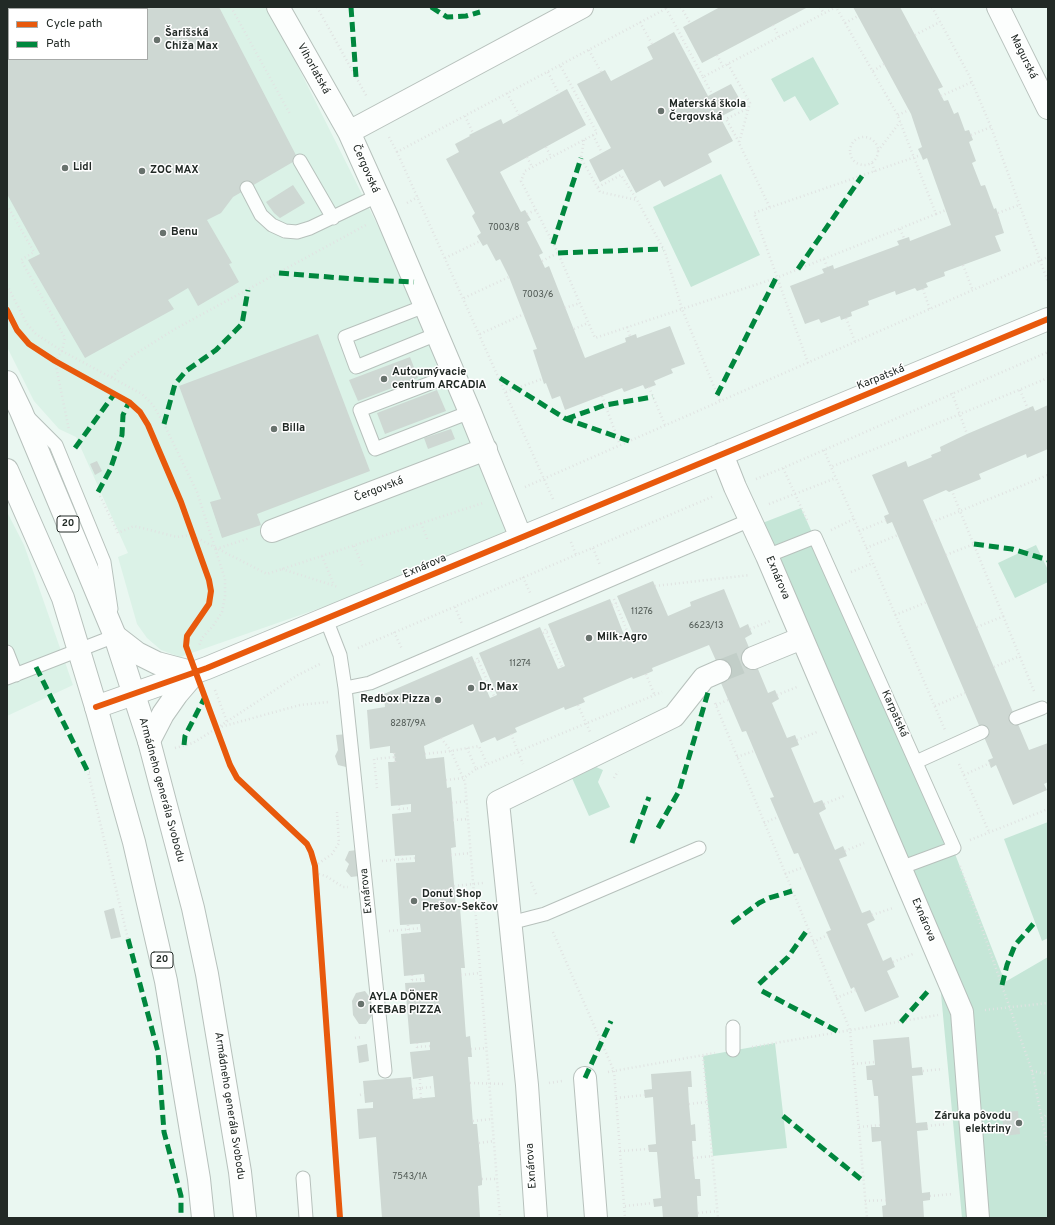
<!DOCTYPE html>
<html>
<head>
<meta charset="utf-8">
<style>
  body { margin:0 }
  #map { position:relative; width:1055px; height:1225px; overflow:hidden; background:#eaf7f1; font-family:Overpass,sans-serif }
  canvas { display:block }
  .frame { position:absolute; inset:0; border:8px solid #222a26; pointer-events:none }
  .legend { position:absolute; left:8px; top:8px; width:140px; height:52px; box-sizing:border-box; background:#fff; border:1px solid #a7aaa8; margin:0; padding:5px 7px; list-style:none; font-size:12px; color:#222a26 }
  .legend li { display:flex; align-items:center; gap:8px; height:20px }
  .legend b { width:20px; border:1px solid #a7aaa8 }
</style>
</head>
<body>
<div id="map">
<canvas width="1055" height="1225"></canvas>
<div class="frame"></div>
<ul class="legend">
<li><b style="height:5px;background:#e8590c"></b>Cycle path</li>
<li><b style="height:5px;background:#00873e"></b>Path</li>
</ul>
</div>
<script>
const ctx = document.querySelector('canvas').getContext('2d');
ctx.lineJoin = 'round';
function paint(path, color) { ctx.fillStyle = color; ctx.fill(path, 'evenodd'); }
const shape = rows => new Path2D(rows.map(r => 'M' + r).join(''));
function strokePath(path, color, width, dash) { ctx.strokeStyle = color; ctx.lineWidth = width; ctx.lineCap = dash ? 'butt' : 'round'; ctx.setLineDash(dash || []); ctx.stroke(path); }
function label(font, color, halo, rows, align = 'center') {
  ctx.font = font + ' Overpass,sans-serif'; ctx.lineWidth = 3; ctx.setLineDash([]); ctx.textBaseline = 'middle'; ctx.strokeStyle = halo; ctx.fillStyle = color; for (const [text, x, y, turn = 0] of rows) {
    ctx.save(); ctx.translate(x, y); ctx.rotate((+turn || 0) * Math.PI / 180); ctx.textAlign = isNaN(turn) ? turn : align; if (halo) ctx.strokeText(text, 0, 0); ctx.fillText(text, 0, 0); ctx.restore();
  }
}
const built = shape([
  [7,7,268,7,393,256,521,538,180,657,161,650,147,638,137,624,118,557,128,553,76,437,59,429,34,401,7,347],
  [9,9,147,9,147,59,9,59],
  [7,512,24,545,73,685,7,716]
]);
const green = shape([
  [813,57,839,104,810,121,795,96,784,102,771,79],
  [721,174,760,255,691,287,653,207],
  [801,508,946,831,1005,982,1048,957,1048,1218,962,1218,940,983,747,529],
  [1036,545,1048,570,1048,582,1015,598,998,563],
  [596,767,603,770,598,782,610,807,589,816,572,778],
  [1048,822,1048,938,1042,941,1004,839],
  [775,1043,787,1148,713,1156,703,1056]
]);
const building = shape([
  [7,7,219,7,298,159,233,197,221,213,207,220,232,263,229,264,239,282,198,306,188,288,168,300,174,309,85,358,28,260,40,254,7,194],
  [9,9,147,9,147,59,9,59],
  [720,7,808,7,702,63,683,27],
  [853,7,900,7,943,87,938,89,944,101,948,100,954,114,958,112,965,131,969,130,973,140,969,142,976,161,972,163,981,186,985,185,994,209,996,208,1004,233,995,236,1001,251,944,272,945,276,926,283,928,287,923,289,917,291,915,288,896,295,895,291,868,301,869,305,851,312,852,316,841,320,840,316,821,323,819,319,805,324,790,286,824,273,822,269,833,265,834,269,899,245,897,241,909,237,910,241,951,225,927,158,923,160,921,155,918,149,922,147,911,114],
  [674,32,708,96,731,84,743,105,720,117,733,141,708,154,712,162,664,187,660,180,636,193,623,169,600,182,589,160,611,148,577,84,605,70,611,81,653,59,647,47],
  [567,89,586,125,500,172,521,212,525,210,531,220,527,222,543,253,539,255,545,268,549,266,585,358,626,342,625,338,636,334,637,338,670,326,685,364,671,369,673,373,654,381,656,385,645,389,643,385,624,392,622,388,565,410,560,396,552,399,546,383,544,384,533,350,537,349,509,277,500,259,496,261,487,244,483,246,477,236,481,233,472,216,475,213,446,159,459,152,455,144,470,136,469,135,501,119,503,124],
  [293,185,305,203,280,218,274,213,266,202],
  [318,334,370,471,257,514,261,525,222,538,210,502,221,499,179,386],
  [410,357,418,378,358,401,349,380],
  [437,390,446,411,385,434,377,413],
  [1048,405,1048,449,1027,458,1026,454,979,474,981,479,949,492,946,490,923,500,1029,750,1048,743,1048,782,1044,784,1047,790,1013,805,996,765,991,768,988,760,993,758,892,522,887,524,884,516,889,514,872,475,906,461,908,467,932,457,931,455,941,451,940,447,967,434,1033,406,1035,411],
  [451,429,455,439,428,449,424,438],
  [97,461,102,471,95,475,90,464],
  [653,581,668,616,691,606,690,602,724,589,740,628,748,624,752,634,745,638,768,693,775,690,779,699,772,703,787,738,795,735,799,745,791,748,814,803,822,800,824,804,826,809,819,813,835,850,843,846,847,856,839,859,862,913,870,910,875,920,867,924,883,961,891,957,895,967,887,971,899,997,865,1012,854,987,851,989,826,932,831,930,798,853,794,854,770,798,774,797,770,788,746,731,742,732,718,676,722,674,709,645,652,668,653,671,646,674,633,679,632,677,583,698,585,702,578,705,565,710,564,707,515,728,517,732,497,741,495,737,481,743,473,724,424,746,426,759,444,757,447,788,451,787,456,847,451,848,456,908,460,908,465,968,461,968,466,1037,470,1036,472,1057,468,1057,473,1124,477,1124,482,1179,482,1185,478,1186,480,1218,382,1218,376,1137,359,1139,357,1109,373,1108,373,1102,365,1103,363,1081,411,1077,413,1099,435,1097,433,1076,413,1079,410,1052,430,1050,430,1042,410,1044,405,983,425,982,424,974,404,976,401,934,421,932,420,924,400,925,396,863,415,862,415,855,395,856,392,814,411,812,411,804,391,806,388,762,395,762,394,753,390,753,390,746,370,749,367,710,385,707,384,694,472,656,490,698,497,695,479,653,540,627,558,669,565,666,548,624,610,599,626,640,634,636,617,596],
  [348,734,351,762,346,767,338,765,335,756,338,750,336,735],
  [357,850,359,876,351,877,346,871,349,864,345,860,349,851],
  [114,908,121,937,111,939,104,911],
  [365,991,371,999,370,1008,373,1014,366,1024,359,1024,353,1015,352,1001,356,993],
  [909,1037,912,1068,922,1067,923,1075,912,1076,916,1123,927,1122,928,1130,917,1131,922,1193,930,1192,930,1200,923,1201,924,1218,883,1218,882,1206,886,1205,881,1141,872,1142,871,1127,880,1127,878,1096,874,1096,872,1080,867,1080,866,1066,875,1065,873,1040],
  [367,1044,369,1061,359,1063,357,1046],
  [691,1071,692,1087,688,1087,689,1104,691,1125,695,1124,696,1141,692,1141,693,1158,695,1179,700,1179,701,1196,697,1196,698,1218,663,1218,662,1206,654,1207,653,1199,661,1198,657,1152,649,1152,648,1145,656,1144,653,1097,645,1098,644,1090,652,1089,651,1074],
  [1018,1111,1020,1134,1004,1136,1002,1112]
]);
const minorTunnel = shape([
  [720,671,753,658]
]);
const path = shape([
  [231,7,290,114],
  [317,7,367,97],
  [681,7,690,23],
  [820,7,824,14],
  [932,7,969,75,991,127,1048,282],
  [666,8,703,77,836,7],
  [640,22,652,44],
  [845,23,858,16],
  [773,25,779,37],
  [915,35,940,22],
  [589,50,601,72],
  [717,55,723,66],
  [728,64,750,103,739,143,770,208],
  [873,71,884,64],
  [548,72,559,94],
  [703,77,712,94],
  [507,93,519,115],
  [941,96,972,82],
  [898,115,909,110],
  [465,116,473,133],
  [593,135,602,153],
  [971,135,991,127],
  '850 151a14 14 0 1 1 28 0a14 14 0 1 1-28 0Z',
  [389,137,397,152],
  [584,140,581,158,600,192,637,200,665,252,682,309,776,278,936,214,897,114,836,7],
  [739,142,726,119,749,108],
  [546,147,551,157],
  [878,151,900,122],
  [527,157,532,167],
  [872,163,875,172],
  [598,187,621,175,637,200],
  [407,203,418,197],
  [7,205,34,252,21,260,65,338,62,351,55,361,69,430],
  [998,213,1019,205],
  [527,214,536,210],
  [936,214,946,210],
  [900,229,904,238],
  [558,253,521,181,525,171,597,133,560,65],
  [445,258,480,241],
  [824,259,827,267],
  [542,261,558,253,595,338,682,309,720,401],
  [963,265,973,291],
  [7,285,27,324,36,334,62,351,142,394,153,405,164,424,197,492,225,579,225,596,222,612,213,626,202,638,199,646],
  [923,289,930,310],
  [464,298,509,277],
  [565,308,580,303],
  [846,318,855,342],
  [627,327,630,336],
  [574,329,588,323],
  [480,334,524,314],
  [808,363,754,213,921,155],
  [112,377,132,356,175,329,366,225],
  [649,387,665,425],
  [1020,390,1028,409],
  [506,392,542,379],
  [952,393,967,434],
  [602,396,620,445],
  [824,450,831,467],
  [756,479,783,468],
  [525,487,1048,257],
  [100,496,118,533,134,526,177,537,191,535,267,574,483,503],
  [553,499,397,152,669,7],
  [769,504,836,478],
  [854,519,945,730],
  [807,520,783,468,1048,352],
  [932,522,960,511,952,491],
  [421,523,428,541],
  [831,530,854,519,831,467,1048,378],
  [859,531,886,520],
  [571,542,576,555],
  [354,546,363,567],
  [593,548,600,565],
  [866,548,898,535],
  [216,549,250,538],
  [946,555,974,544],
  [322,556,334,585],
  [282,569,338,587],
  [851,572,873,563],
  [523,577,531,595],
  [655,586,750,575],
  [614,599,630,638],
  [612,605,619,602],
  [455,607,462,624],
  [895,615,927,602],
  [977,627,1004,616],
  [545,629,562,667],
  [750,629,770,621],
  [394,632,402,649],
  [543,633,551,630],
  [358,648,714,496],
  [477,658,494,696],
  [475,663,482,659],
  [994,667,1020,656],
  [646,674,655,696],
  [215,690,227,722],
  [1034,691,960,511,1048,475],
  [777,695,797,687],
  [715,703,850,1030,867,1218],
  [578,705,590,732],
  [716,705,728,700],
  [935,706,965,693],
  [217,728,298,675,322,663],
  [511,734,523,764],
  [441,738,451,751,465,782,500,1218],
  [797,740,817,732],
  [175,748,193,743,217,728,300,705,328,702],
  [467,748,476,769,662,692],
  [394,753,395,762],
  [425,754,451,751,479,746,487,764],
  [737,757,754,751],
  [959,764,989,832],
  [90,772,88,772,128,939],
  [964,775,990,763],
  [614,778,618,771],
  [446,780,464,778,476,769],
  [377,788,374,759,395,757],
  [452,803,467,801],
  [824,804,844,796],
  [399,805,399,813],
  [399,809,411,808],
  [453,820,468,819],
  [764,823,778,817],
  [970,840,1048,809],
  [845,851,864,843],
  [402,855,403,863],
  [451,855,471,853],
  [382,861,415,858],
  [315,866,332,854,339,843,337,812],
  [960,866,1032,1071,1048,1148],
  [315,873,326,876,343,887,348,887],
  [785,874,804,867],
  [531,882,537,896],
  [454,886,483,883],
  [872,915,893,908],
  [408,925,408,934],
  [389,931,421,928],
  [553,932,614,1071,625,1218],
  [813,942,828,935],
  [893,962,913,954],
  [412,975,412,983],
  [461,975,480,973],
  [412,980,425,979],
  [836,998,856,990],
  [985,1010,1048,1003],
  [355,1038,362,1037],
  [417,1043,417,1051],
  [417,1047,430,1046],
  [752,1047,938,1015],
  [471,1049,486,1048],
  [703,1056,718,1218],
  [853,1064,875,1062],
  [923,1071,943,1069],
  [1032,1071,1048,1074],
  [608,1072,715,1053],
  [470,1083,504,1084],
  [549,1083,562,1081],
  [412,1089,420,1088,420,1078],
  [360,1095,364,1094],
  [421,1098,420,1088,434,1087],
  [616,1098,645,1095],
  [689,1104,707,1102],
  [1042,1119,1048,1113],
  [473,1121,492,1119],
  [927,1126,947,1124],
  [859,1127,880,1125],
  [479,1143,494,1141],
  [620,1151,649,1149],
  [693,1158,713,1156],
  [482,1179,497,1179],
  [930,1196,953,1194],
  [865,1201,886,1200],
  [625,1206,653,1203],
  [698,1213,718,1211]
]);
const service = shape([
  [300,161,333,218],
  [247,188,261,215,272,225,285,231,297,232,310,228,377,196],
  [425,306,345,337,356,367,437,334],
  [454,374,360,410,375,449,470,412],
  [29,418,56,445,104,562,111,609],
  [767,556,815,537,954,848,900,868],
  [326,619,340,655,345,688,385,1071],
  [7,652,16,675],
  [7,678,115,636,114,630],
  [345,688,370,683,750,520],
  [1016,718,1042,708],
  [916,762,982,732],
  [510,923,545,914,699,848],
  [733,1050,733,1027],
  [303,1178,306,1218]
]);
const minor = shape([
  [278,7,349,132,386,214,470,412,521,538],
  [998,7,1048,108],
  [349,132,582,7],
  [722,454,735,487,767,556,962,1012,978,1218],
  [272,531,486,449],
  [115,636,137,653,157,663,195,673],
  [753,658,802,638],
  [96,707,207,668,1048,319],
  [149,741,163,714,177,694,195,673],
  [585,1078,596,1218],
  [536,1218,527,1085,498,802,674,716,704,678,720,671]
]);
const primary = shape([
  [7,382,21,411,115,636,149,741,193,908,207,974,240,1172,245,1218],
  [7,470,63,598,96,707,134,842,166,981,199,1179,203,1218]
]);
const quiet = shape([
  [351,7,356,77],
  [431,7,447,17,466,16,480,12],
  [553,244,581,158],
  [558,253,663,249],
  [798,269,862,176],
  [279,273,366,280,414,282],
  [500,378,566,419,629,441],
  [717,395,776,278],
  [566,419,605,405,653,397],
  [164,424,175,384,186,371,216,350,242,324,248,290],
  [75,448,115,393],
  [98,492,110,470,122,435,123,415,129,402],
  [974,544,1012,549,1048,560],
  [36,667,88,772],
  [184,745,185,736,205,697],
  [658,828,679,791,709,689],
  [632,843,649,797],
  [732,923,759,903,769,898,792,891],
  [128,939,158,1052,164,1132,181,1196,181,1218],
  [759,984,788,957,808,929],
  [1002,985,1007,965,1015,945,1035,922],
  [762,991,839,1032],
  [901,1022,929,990],
  [585,1078,611,1021],
  [783,1116,863,1181]
]);
const cycleway = shape([
  [7,310,17,330,29,344,55,361,129,402,140,412,148,425,181,502,209,580,211,591,209,604,187,636,186,646,230,765,237,778,307,844,311,852,315,866,340,1218],
  [96,707,207,668,1048,319]
]);
const markers = [
  [157,40,4,"#68726d"],
  [661,111,4,"#68726d"],
  [65,168,4,"#68726d"],
  [142,171,4,"#68726d"],
  [163,233,4,"#68726d"],
  [384,379,4,"#68726d"],
  [274,429,4,"#68726d"],
  [589,638,4,"#68726d"],
  [471,688,4,"#68726d"],
  [438,700,4,"#68726d"],
  [414,901,4,"#68726d"],
  [361,1004,4,"#68726d"],
  [1019,1123,4,"#68726d"]
];
const numberNames = [
  ["7003/8",504,228],
  ["7003/6",538,295],
  ["11276",642,612],
  ["6623/13",706,626],
  ["11274",520,664],
  ["8287/9A",408,724],
  ["7543/1A",410,1177]
];
const shields = [
  [68,524,22],
  [162,960,22]
];
const shieldNames = [
  ["20",68,524],
  ["20",162,960]
];
const poiNames = [
  ["Šarišská",165,34],
  ["Chiža Max",165,47],
  ["Materská škola",669,105],
  ["Čergovská",669,118],
  ["Lidl",73,168],
  ["ZOC MAX",150,171],
  ["Benu",171,233],
  ["Autoumývacie",392,373],
  ["centrum ARCADIA",392,386],
  ["Billa",282,429],
  ["Milk-Agro",597,638],
  ["Dr. Max",479,688],
  ["Redbox Pizza",430,700,"right"],
  ["Donut Shop",422,895],
  ["Prešov-Sekčov",422,908],
  ["AYLA DÖNER",369,998],
  ["KEBAB PIZZA",369,1011],
  ["Záruka pôvodu",1011,1117,"right"],
  ["elektriny",1011,1130,"right"]
];
const streetNames = [
  ["Magurská",1023,57,64],
  ["Vihorlatská",313,69,61],
  ["Čergovská",365,169,66],
  ["Karpatská",881,378,-22],
  ["Čergovská",379,490,-21],
  ["Exnárova",425,567,-23],
  ["Exnárova",777,578,67],
  ["Karpatská",894,714,66],
  ["Armádneho generála Svobodu",161,790,75],
  ["Exnárova",367,891,-96],
  ["Exnárova",923,920,67],
  ["Armádneho generála Svobodu",229,1106,81],
  ["Exnárova",532,1166,-94]
];
paint(built, '#dbf2e7');
paint(green, '#c5e6d7');
paint(building, '#ced8d3');
strokePath(minorTunnel, '#c2cec8', 22, [22, 11]);
strokePath(service, '#b7c1bc', 15);
strokePath(minor, '#b7c1bc', 24);
strokePath(primary, '#b7c1bc', 24);
strokePath(path, '#e0e3e2', 2.5, [1, 3]);
strokePath(service, '#fcfefd', 13);
strokePath(minor, '#fcfefd', 22);
strokePath(primary, '#fcfefd', 22);
strokePath(quiet, '#00873e', 5, [10, 5]);
strokePath(cycleway, '#e8590c', 6);
for (const [x, y, r, color] of markers) { const dot = new Path2D(); dot.arc(x, y, r, 0, 2 * Math.PI); ctx.fillStyle = color; ctx.fill(dot); strokePath(dot, '#fff', 1.5); }
label('9px', '#4d5651', null, numberNames);
for (const [x, y, w] of shields) { const box = new Path2D(); box.roundRect(x - w / 2, y - 8, w, 16, 3); ctx.fillStyle = '#fff'; ctx.fill(box); strokePath(box, '#222a26', 1); }
label('bold 10px', '#222a26', null, shieldNames);
label('bold 11px', '#222a26', '#fff', poiNames, 'left');
label('11px', '#222a26', '#fff', streetNames);
</script>
</body>
</html>
